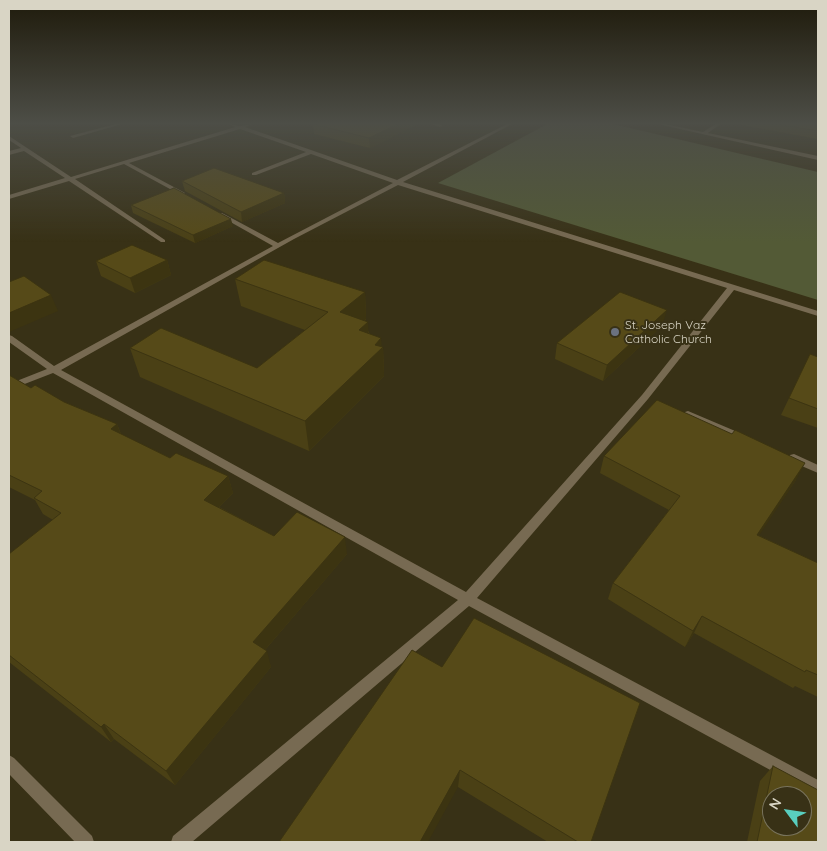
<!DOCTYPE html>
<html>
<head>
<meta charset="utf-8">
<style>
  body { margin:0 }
  #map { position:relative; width:827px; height:851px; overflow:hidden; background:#383116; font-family:Quicksand,sans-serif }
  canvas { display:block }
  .frame { position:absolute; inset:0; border:10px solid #d9d5c5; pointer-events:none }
  .north { position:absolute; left:762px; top:786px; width:50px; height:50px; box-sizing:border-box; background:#383116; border:1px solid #78735c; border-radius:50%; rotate:301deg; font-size:14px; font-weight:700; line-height:20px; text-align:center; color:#d9d5c5 }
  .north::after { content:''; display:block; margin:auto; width:18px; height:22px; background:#59cebf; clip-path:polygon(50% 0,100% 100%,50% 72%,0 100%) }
</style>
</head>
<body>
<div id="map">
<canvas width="827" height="851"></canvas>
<div class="frame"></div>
<div class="north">N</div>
</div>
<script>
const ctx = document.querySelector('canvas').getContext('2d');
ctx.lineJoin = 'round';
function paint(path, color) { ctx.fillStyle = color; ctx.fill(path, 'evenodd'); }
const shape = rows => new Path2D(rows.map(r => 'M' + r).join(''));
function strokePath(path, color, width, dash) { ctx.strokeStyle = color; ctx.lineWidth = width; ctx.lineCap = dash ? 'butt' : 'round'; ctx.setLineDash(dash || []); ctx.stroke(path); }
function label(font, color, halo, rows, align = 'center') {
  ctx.font = font + ' Quicksand,sans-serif'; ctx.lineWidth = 4; ctx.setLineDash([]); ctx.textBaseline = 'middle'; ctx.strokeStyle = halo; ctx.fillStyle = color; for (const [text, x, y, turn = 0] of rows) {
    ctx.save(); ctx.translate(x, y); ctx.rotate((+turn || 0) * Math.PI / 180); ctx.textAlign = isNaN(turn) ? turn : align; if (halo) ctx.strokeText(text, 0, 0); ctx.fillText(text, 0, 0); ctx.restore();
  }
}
const green = shape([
  [549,123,609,123,818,172,818,300,438,183]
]);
const street = shape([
  [119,123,126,123,73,138,70,136,119,123],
  [226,123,240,126,256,123,245,127,397,180,509,123,514,123,403,182,818,311,818,316,734,290,648,399,477,598,818,780,818,796,469,606,192,842,171,842,173,836,458,600,53,373,9,390,9,384,47,369,9,342,9,335,12,336,54,366,273,246,218,215,218,213,222,213,278,243,393,183,311,154,256,175,252,175,252,173,306,152,240,129,129,163,185,193,185,195,181,195,124,164,75,179,165,240,165,242,161,242,69,181,9,199,9,195,65,178,24,151,9,155,9,151,21,148,9,140,9,136,71,177,235,127,226,123],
  [398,185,727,288,642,395,466,592,61,370,294,239,398,185],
  [427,123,435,123,443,125,440,127,427,123],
  [653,123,661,123,703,132,717,123,722,123,708,133,818,156,818,160,653,123],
  [688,411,747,436,748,438,747,440,739,440,685,416,683,414,685,412,688,411],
  [794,454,818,465,818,473,790,461,789,458,790,455,794,454],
  [9,755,14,758,92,836,94,842,75,842,9,774,9,755]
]);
const wall = shape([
  [317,123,420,123,370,148,314,134,313,124],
  [733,123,818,123,818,139,757,128],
  [182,181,284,193,285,203,242,222,185,191],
  [131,205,233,226,195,243,133,213],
  [167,260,171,275,135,293,101,276,96,261],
  [235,279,365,292,366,319,365,321,369,333,382,347,383,347,384,376,309,451,140,377,130,348,257,368,305,330,241,306],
  [662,326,603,381,555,359,557,343],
  [810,354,818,357,818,428,781,415],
  [9,375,31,388,117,424,121,434,170,458,228,476,233,493,219,507,274,536,347,554,265,650,271,667,175,785,114,739,111,742,9,662,9,554,53,520,43,514,35,500,9,487],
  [604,456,796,480,758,535,818,563,818,697,795,686,793,688,694,633,685,647,608,599,613,583,669,510,600,473],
  [412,650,591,842,548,842,458,787],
  [773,766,818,842,747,842,760,781]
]);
const shadedWall = shape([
  [400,123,420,123,370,148,369,138],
  [284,193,285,203,242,222,241,212],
  [231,219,233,226,195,243,193,235],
  [167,260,171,275,135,293,130,278],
  [365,292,366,319,342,340,340,312],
  [51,295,58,311,9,332,9,313],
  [667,310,662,326,603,381,607,365],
  [368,322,369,350,359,330],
  [381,338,382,349,383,347,384,376,309,451,305,421],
  [117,424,123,441,111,429],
  [805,463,796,480,748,552,757,535],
  [228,476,233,493,209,517,204,500],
  [345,537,347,554,258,658,253,642],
  [702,616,694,633,685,647,693,631],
  [267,651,271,667,175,785,166,771],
  [104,724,114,739,111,742,101,727],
  [460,770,458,787,428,842,420,842]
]);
const building = shape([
  [317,123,400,123,369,138,313,124,317,123],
  [771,123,818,123,818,131,771,123],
  [214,168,284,193,241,212,182,181,214,168],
  [174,188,231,219,193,235,131,205,174,188],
  [132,245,167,260,130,278,96,261,132,245],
  [264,260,365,292,340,312,368,322,359,330,381,338,375,345,383,347,305,421,130,348,161,328,257,368,328,312,235,279,264,260],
  [24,276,51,295,9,313,9,282,24,276],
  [620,292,667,310,607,365,557,343,620,292],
  [810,354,818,357,818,409,789,398,810,354],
  [9,375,31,388,35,385,64,402,117,424,111,429,170,458,176,453,228,476,204,500,274,536,297,512,345,537,253,642,267,651,166,771,104,724,101,727,9,655,9,554,61,513,34,498,42,491,9,475,9,375],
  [657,400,732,434,735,430,805,463,757,535,818,563,818,675,806,670,805,672,702,616,693,631,613,583,680,496,604,456,657,400],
  [474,618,640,703,591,842,578,842,460,770,420,842,279,842,412,650,442,667,474,618],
  [773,766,818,790,818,842,757,842,773,766],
  [772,796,802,796,802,826,772,826,772,796]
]);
const markers = [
  [615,332,5,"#6b7280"]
];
const poiNames = [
  ["St. Joseph Vaz",625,325],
  ["Catholic Church",625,339]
];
paint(green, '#535a36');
paint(street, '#776a52');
paint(wall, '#4a4015');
paint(shadedWall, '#3c3411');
paint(building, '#564a18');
strokePath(building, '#3c3411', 1);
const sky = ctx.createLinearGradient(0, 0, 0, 242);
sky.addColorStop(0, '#1f1b0c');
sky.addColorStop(0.51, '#4d4e47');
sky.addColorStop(1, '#4d4e4700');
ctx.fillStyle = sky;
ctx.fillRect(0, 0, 827, 242);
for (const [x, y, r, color] of markers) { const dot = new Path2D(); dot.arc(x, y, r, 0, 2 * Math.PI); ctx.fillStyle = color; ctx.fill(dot); strokePath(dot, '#383116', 2); }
label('12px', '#d9d5c5', '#383116', poiNames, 'left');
</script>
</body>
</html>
